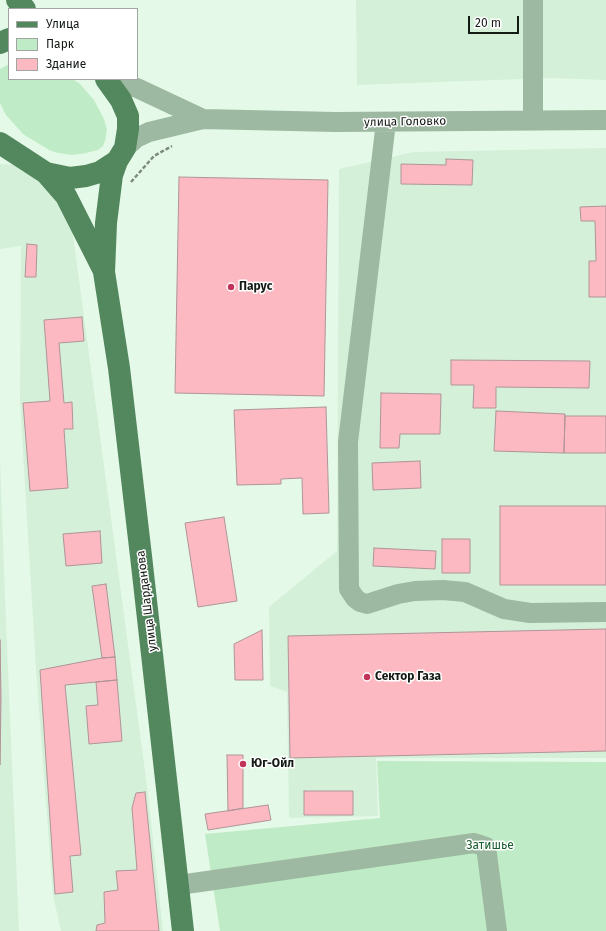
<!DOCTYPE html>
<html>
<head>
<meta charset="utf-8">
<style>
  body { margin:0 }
  #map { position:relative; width:606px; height:931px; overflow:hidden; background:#e4f9e7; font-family:"Fira Sans",sans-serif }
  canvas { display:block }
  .legend { position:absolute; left:8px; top:8px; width:130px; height:72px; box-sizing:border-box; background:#fff; border:1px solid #a1a4a1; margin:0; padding:5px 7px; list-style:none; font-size:12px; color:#141b15 }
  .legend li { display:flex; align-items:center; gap:8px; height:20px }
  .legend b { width:20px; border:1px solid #a1a4a1 }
  .scale { position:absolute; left:468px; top:16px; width:51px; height:18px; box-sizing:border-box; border:2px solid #141b15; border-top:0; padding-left:5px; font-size:12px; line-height:14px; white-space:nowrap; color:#141b15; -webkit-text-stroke:3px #fff; paint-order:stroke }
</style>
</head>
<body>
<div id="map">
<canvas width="606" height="931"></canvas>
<ul class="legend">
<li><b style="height:5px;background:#53875e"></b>Улица</li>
<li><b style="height:11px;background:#c0ebc7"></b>Парк</li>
<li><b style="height:11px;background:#fcb9c2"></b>Здание</li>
</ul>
<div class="scale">20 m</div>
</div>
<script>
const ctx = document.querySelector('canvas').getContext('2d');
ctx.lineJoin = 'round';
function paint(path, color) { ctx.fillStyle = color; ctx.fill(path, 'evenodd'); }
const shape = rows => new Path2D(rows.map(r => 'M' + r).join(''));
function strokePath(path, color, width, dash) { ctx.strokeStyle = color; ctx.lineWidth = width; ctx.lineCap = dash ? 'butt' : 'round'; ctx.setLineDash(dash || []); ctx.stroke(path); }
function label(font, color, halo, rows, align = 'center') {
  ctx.font = font + ' "Fira Sans",sans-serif'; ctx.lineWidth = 3; ctx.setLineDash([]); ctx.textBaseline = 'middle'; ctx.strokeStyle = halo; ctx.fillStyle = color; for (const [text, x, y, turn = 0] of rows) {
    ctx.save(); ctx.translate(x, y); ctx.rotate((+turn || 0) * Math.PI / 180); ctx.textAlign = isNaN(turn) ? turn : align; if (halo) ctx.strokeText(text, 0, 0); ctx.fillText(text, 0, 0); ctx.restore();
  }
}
const built = shape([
  [356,0,606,0,606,80,550,78,357,85],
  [606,148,606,758,376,758,378,816,289,818,287,692,270,686,269,607,337,551,339,169,414,152],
  [0,164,20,165,50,187,71,220,147,786,163,931,61,931,53,895,36,669,20,401,21,246,0,249],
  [0,459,5,597,19,931,0,931]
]);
const green = shape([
  [9,64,9,79,73,79,80,84,94,100,104,119,107,130,105,141,103,146,98,150,86,153,73,155,58,153,49,150,23,134,6,115,0,103,0,69],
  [377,761,606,762,606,931,220,931,205,834,380,818]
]);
const building = shape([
  [446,159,473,160,472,185,401,184,401,164,446,165,446,159],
  [179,177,328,180,324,396,175,393,179,177],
  [606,206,606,297,589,297,589,261,596,261,595,221,581,221,580,207,606,206],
  [27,244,37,245,36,277,25,277,27,244],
  [82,317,84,341,59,343,64,403,72,402,73,429,64,429,68,488,30,491,23,403,50,401,44,320,82,317],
  [451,360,590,361,589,388,496,387,496,408,473,408,474,385,451,385,451,360],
  [381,393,441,394,440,434,400,434,399,448,380,448,381,393],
  [326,407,329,513,303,514,302,478,281,479,281,484,237,485,234,410,326,407],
  [496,411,565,414,564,453,494,451,496,411],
  [565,416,606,416,606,453,564,453,565,416],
  [420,461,421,488,373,490,372,463,420,461],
  [500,506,606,506,606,585,500,585,500,506],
  [224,517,237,601,198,607,185,523,224,517],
  [100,531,102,563,66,566,63,534,100,531],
  [442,539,470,539,470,573,442,573,442,539],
  [374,548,436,551,435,569,373,566,374,548],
  [106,584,115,657,102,658,92,586,106,584],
  [606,629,606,751,290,758,288,636,606,629],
  [262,630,263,680,235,680,234,644,262,630],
  [0,640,1,697,0,765,0,640],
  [115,657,117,680,65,685,81,855,70,856,73,892,55,894,40,670,102,658,115,657],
  [117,680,122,741,89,744,86,706,98,705,96,682,117,680],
  [227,755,243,755,243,808,228,811,227,755],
  [304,791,353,791,353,815,304,815,304,791],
  [145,792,159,931,96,931,97,925,105,923,104,892,118,890,116,871,137,870,132,808,136,793,145,792],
  [268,805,271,820,208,830,205,814,268,805]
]);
const path = shape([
  [131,182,154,156,172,146]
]);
const minor = shape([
  [106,79,137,88,203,119],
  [533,121,533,0],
  [386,122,348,442,349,589,355,598,360,602,367,604,398,594,415,591,443,590,465,592,504,609,530,613,606,612],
  [125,148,136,138,149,132,203,119,335,122,606,120],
  [179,885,474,843,486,847,497,931]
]);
const major = shape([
  [17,0,25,9],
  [0,43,9,39],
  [106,79,121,100,128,116,128,129,125,148,117,161,112,175,106,223,104,272,119,368,141,556,183,931],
  [0,143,46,173,66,196,103,269],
  [46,173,70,178,86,176,100,172,117,161]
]);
const markers = [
  [231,287,4,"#c23359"],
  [367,677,4,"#c23359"],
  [243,764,4,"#c23359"]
];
const streetNames = [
  ["улица Головко",405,122,-1],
  ["улица Шарданова",147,601,-97]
];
const poiNames = [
  ["Парус",239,287],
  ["Сектор Газа",375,677],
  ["Юг-Ойл",251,764]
];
const parkNames = [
  ["Затишье",490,846]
];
paint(built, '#d5f0d9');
paint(green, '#c0ebc7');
paint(building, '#fcb9c2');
strokePath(building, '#af9598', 1);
strokePath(path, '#7c8a7e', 2.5, [4, 2]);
strokePath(minor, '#9db9a1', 20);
strokePath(major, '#53875e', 22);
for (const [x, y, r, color] of markers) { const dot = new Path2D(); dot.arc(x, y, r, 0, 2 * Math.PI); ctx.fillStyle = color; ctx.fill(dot); strokePath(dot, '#fff', 1.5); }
label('12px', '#141b15', '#fff', streetNames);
label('bold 12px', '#141b15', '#fff', poiNames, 'left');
label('12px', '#175d2d', '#fff', parkNames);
</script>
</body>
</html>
